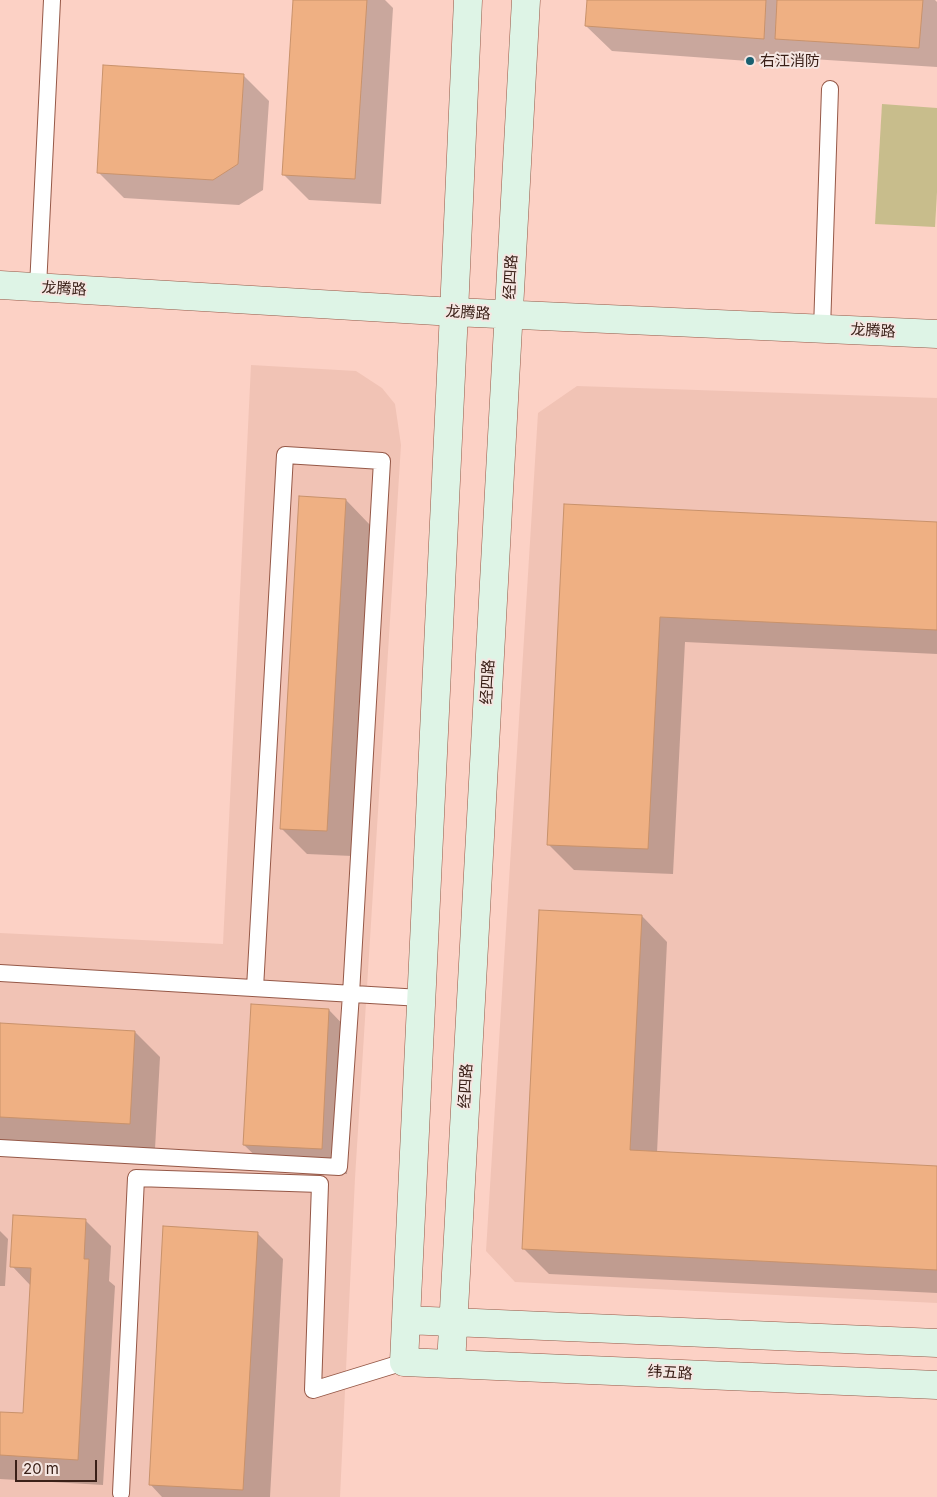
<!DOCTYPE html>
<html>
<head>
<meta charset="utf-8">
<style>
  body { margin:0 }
  #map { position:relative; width:937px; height:1497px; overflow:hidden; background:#fcd1c5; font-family:Inter,sans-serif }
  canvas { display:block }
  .scale { position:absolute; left:15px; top:1460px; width:82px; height:22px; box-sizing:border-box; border:2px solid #3a2018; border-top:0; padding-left:6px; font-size:15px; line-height:18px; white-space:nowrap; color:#3a2018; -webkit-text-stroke:4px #f5e6e2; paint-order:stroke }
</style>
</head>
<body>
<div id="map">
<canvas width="937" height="1497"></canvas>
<div class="scale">20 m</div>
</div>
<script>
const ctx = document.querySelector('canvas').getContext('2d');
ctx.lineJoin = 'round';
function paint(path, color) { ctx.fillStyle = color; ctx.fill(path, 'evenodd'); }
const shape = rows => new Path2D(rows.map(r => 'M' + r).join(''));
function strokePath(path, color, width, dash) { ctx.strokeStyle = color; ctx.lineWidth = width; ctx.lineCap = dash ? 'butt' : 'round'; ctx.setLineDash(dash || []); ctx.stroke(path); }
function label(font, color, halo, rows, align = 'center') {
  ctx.font = font + ' Inter,"Noto Sans SC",sans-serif'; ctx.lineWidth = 4; ctx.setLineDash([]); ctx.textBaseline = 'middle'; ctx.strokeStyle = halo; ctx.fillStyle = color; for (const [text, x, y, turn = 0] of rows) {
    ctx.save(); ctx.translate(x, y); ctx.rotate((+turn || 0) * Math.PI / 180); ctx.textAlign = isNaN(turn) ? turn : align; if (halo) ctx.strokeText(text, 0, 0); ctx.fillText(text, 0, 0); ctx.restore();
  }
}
const built = shape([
  [251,365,356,371,382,388,395,404,401,445,355,1178,340,1497,0,1497,0,933,223,944],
  [577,386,937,398,937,1303,515,1282,486,1251,538,413]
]);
const green = shape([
  [882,104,937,108,937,192,935,227,875,224]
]);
const shadow = shape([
  [294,0,385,0,393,8,381,204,309,200,284,175],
  [588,0,935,0,937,2,937,67,796,58,790,52,789,64,612,51,586,26],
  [243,75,269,101,263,190,239,205,124,198,98,172],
  [346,500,371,526,352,856,307,854,281,828],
  [565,506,937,524,937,654,685,642,673,874,574,870,548,844],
  [642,916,667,942,657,1153,937,1167,937,1293,549,1274,523,1248],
  [329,1010,354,1036,347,1174,270,1170,244,1145],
  [0,1024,135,1032,160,1057,155,1149,0,1140],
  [85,1220,111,1246,109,1281,115,1286,103,1485,0,1479,0,1413,24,1415,31,1286,12,1266],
  [0,1231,8,1239,5,1286,0,1286],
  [257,1233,283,1259,270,1497,162,1497,150,1484]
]);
const building = shape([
  [293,0,367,0,355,179,282,175,293,0],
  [587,0,766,0,764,39,585,26,587,0],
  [777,0,923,0,919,48,775,39,777,0],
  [103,65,244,74,238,164,213,180,97,173,103,65],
  [299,496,346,499,327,831,280,829,299,496],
  [564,504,937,522,937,630,660,617,648,849,547,845,564,504],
  [539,910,642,915,630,1150,937,1166,937,1270,522,1249,539,910],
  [251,1004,329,1009,322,1149,243,1145,251,1004],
  [0,1023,135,1031,130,1124,0,1117,0,1023],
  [13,1215,86,1219,84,1259,89,1259,78,1460,0,1455,0,1412,23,1413,31,1268,10,1267,13,1215],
  [163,1226,258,1232,243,1490,149,1485,163,1226]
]);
const lane = shape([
  [38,287,52,0],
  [822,329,830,89],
  [0,973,421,998],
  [0,1148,339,1167,351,994,382,461,285,455,255,988],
  [121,1493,136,1178,320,1184,313,1390,404,1362]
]);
const secondary = shape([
  [468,0,454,312,404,1362,937,1385],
  [0,285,454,312,937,334],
  [406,1320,937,1343],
  [451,1364,526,0]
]);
const markers = [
  [750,61,5,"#196070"]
];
const poiNames = [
  ["右江消防",760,61]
];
const streetNames = [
  ["经四路",511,277,-87],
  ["龙腾路",64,289,3],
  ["龙腾路",468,313,3],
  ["龙腾路",873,331,3],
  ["经四路",488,682,-87],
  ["经四路",466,1086,-87],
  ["纬五路",670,1373,3]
];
paint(built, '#f1c3b5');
paint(green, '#c8bd8c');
paint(shadow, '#0003');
paint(building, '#efb083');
strokePath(building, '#c9926b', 1);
strokePath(lane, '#955847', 18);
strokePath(secondary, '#955847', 29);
strokePath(lane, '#fff', 16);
strokePath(secondary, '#def4e6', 28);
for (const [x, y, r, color] of markers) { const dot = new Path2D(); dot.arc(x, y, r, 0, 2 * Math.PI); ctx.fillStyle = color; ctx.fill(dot); strokePath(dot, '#f5e6e2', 2); }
label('15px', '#3a2018', '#f5e6e2', poiNames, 'left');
label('15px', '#3a2018', '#f5e6e2', streetNames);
</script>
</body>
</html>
